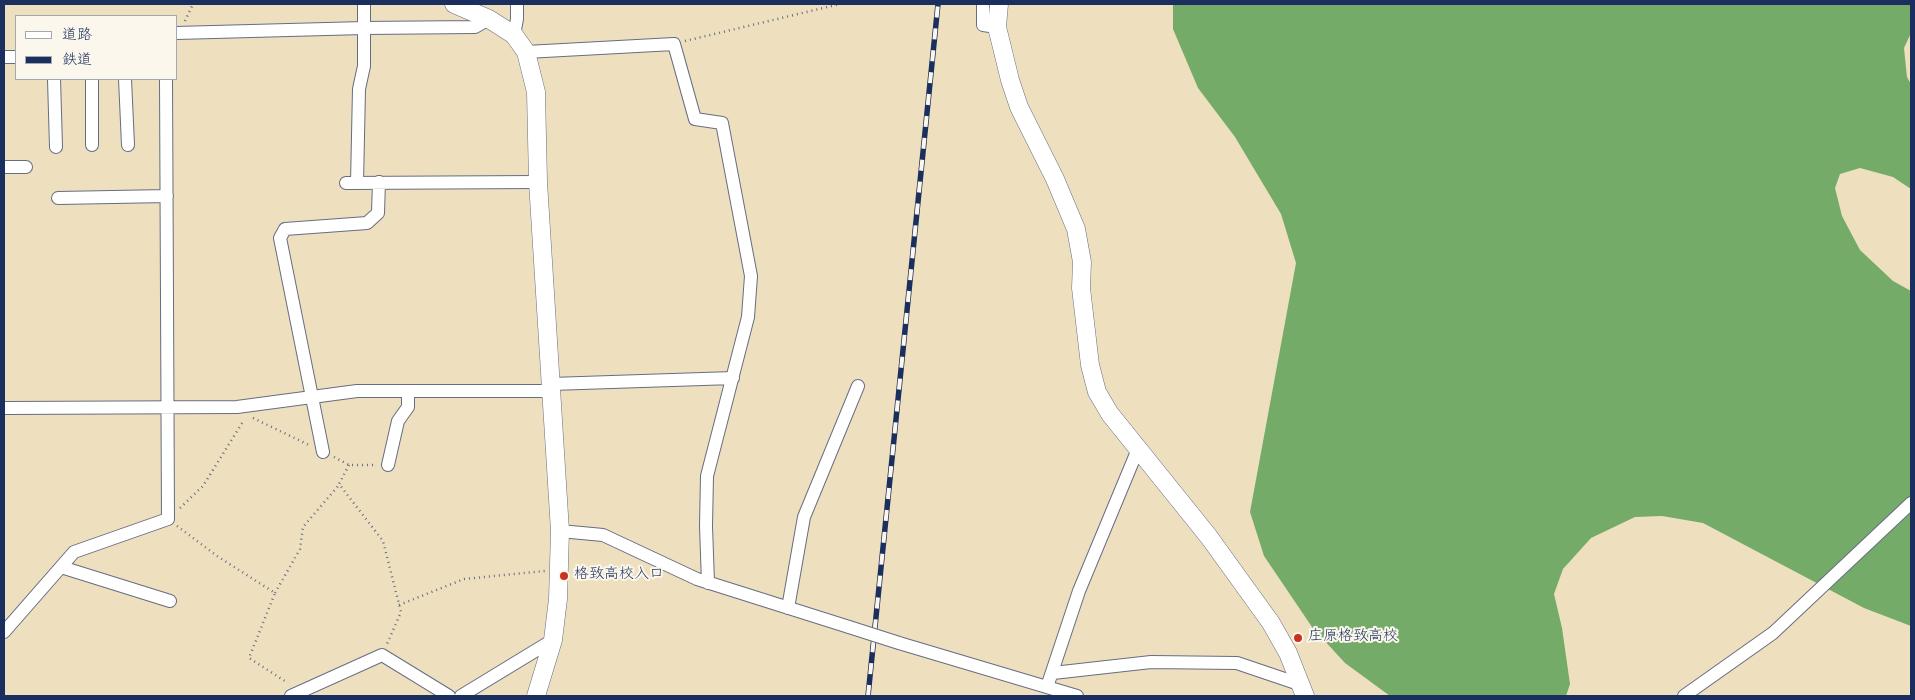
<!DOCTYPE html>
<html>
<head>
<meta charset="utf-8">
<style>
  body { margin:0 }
  #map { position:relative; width:1915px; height:700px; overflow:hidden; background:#eee0be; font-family:Dekko,"Klee One",sans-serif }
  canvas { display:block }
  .frame { position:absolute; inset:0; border:5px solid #1b2f5e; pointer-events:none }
  .legend { position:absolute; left:15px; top:15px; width:162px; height:65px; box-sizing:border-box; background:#fbf7ec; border:1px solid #a1a7b3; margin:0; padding:6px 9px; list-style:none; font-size:15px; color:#1b2f5e }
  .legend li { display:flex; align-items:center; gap:10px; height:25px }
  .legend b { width:25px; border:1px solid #a1a7b3 }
</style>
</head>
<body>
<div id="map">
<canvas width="1915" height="700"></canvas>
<div class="frame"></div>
<ul class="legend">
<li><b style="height:6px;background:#fff"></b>道路</li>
<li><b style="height:6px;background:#1b2f5e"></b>鉄道</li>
</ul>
</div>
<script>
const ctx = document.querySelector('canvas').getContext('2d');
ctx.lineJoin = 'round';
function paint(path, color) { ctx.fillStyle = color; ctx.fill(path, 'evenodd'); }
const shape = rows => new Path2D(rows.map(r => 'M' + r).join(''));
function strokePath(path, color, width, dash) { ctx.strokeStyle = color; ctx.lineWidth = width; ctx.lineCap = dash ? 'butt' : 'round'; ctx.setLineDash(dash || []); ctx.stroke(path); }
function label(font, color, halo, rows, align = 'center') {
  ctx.font = font + ' Dekko,"Klee One",sans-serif'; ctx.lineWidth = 4; ctx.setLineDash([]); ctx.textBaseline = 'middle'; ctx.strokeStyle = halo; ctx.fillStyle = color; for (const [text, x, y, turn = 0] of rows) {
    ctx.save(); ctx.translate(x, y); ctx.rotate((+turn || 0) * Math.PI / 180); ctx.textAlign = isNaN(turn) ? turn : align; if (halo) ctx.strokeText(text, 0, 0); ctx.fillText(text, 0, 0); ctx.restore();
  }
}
const forest = shape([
  [1173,4,1911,4,1911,33,1904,48,1907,77,1911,84,1911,189,1893,177,1860,168,1840,174,1835,188,1842,216,1860,250,1893,281,1911,291,1911,626,1864,608,1703,523,1662,516,1635,517,1591,538,1563,569,1554,594,1562,628,1570,684,1566,696,1390,696,1345,663,1312,627,1264,556,1250,512,1296,263,1281,214,1235,137,1198,88,1173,29]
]);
const path = shape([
  [185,21,193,4],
  [685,41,840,4],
  [253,418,309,445],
  [334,457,349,465,377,465],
  [349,465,339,484,383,541,401,612,387,644],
  [180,508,203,486,244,420],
  [177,526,217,556,275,593,249,658,288,683],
  [275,593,300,549,303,527,339,485],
  [399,605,464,579,545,571]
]);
const street = shape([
  [983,4,983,25,997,27],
  [176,33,364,28,475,27,489,19],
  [514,35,517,19,517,4],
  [526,52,674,44,695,119,722,123,751,276,748,317,707,476,706,526,708,583],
  [4,57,16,57],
  [54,79,56,147],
  [92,79,92,145],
  [125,79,128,145],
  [4,167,26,167],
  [346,183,538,182],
  [357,183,359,89,364,66,364,4],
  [58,198,167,196],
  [551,384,733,378],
  [4,408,237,407,357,391,552,391],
  [323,452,280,238,285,229,367,223,378,213,379,182],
  [388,465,398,421,408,407,408,391],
  [560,531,603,535,697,579,849,627],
  [61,567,170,601],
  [788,608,804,517,858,386],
  [4,632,74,552,168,519,166,79],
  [899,643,1077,696],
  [1053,673,1151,662,1237,663,1302,685],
  [1047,687,1079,591,1138,449],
  [291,696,382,655,449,696],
  [461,696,553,640],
  [1684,696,1773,633,1911,503]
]);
const secondary = shape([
  [454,4,489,19,514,35,526,52,536,92,538,182,560,531,558,599,553,640,536,696],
  [999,4,997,27,1010,80,1019,107,1055,179,1076,229,1082,262,1081,288,1090,365,1097,392,1110,414,1209,537,1271,623,1288,653,1305,696]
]);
const rail = shape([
  [868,696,938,4]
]);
const streetBridge = shape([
  [849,627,899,643]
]);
const markers = [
  [564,576,5,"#c8321e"],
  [1298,638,5,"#c8321e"]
];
const poiNames = [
  ["格致高校入口",574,576],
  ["庄原格致高校",1308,638]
];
paint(forest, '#75ab68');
strokePath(street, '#656d80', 14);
strokePath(secondary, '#656d80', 19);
strokePath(path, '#656d80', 2.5, [1, 4]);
strokePath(street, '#fff', 12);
strokePath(secondary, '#fff', 18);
strokePath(rail, '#1b2f5e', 5.5);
strokePath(rail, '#fbf7ec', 4, [11]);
strokePath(streetBridge, '#656d80', 14, []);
strokePath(streetBridge, '#fff', 12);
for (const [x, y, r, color] of markers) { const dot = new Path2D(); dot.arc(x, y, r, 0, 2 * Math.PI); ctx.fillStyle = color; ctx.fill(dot); strokePath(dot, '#fbf7ec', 2); }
label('15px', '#1b2f5e', '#fbf7ec', poiNames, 'left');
</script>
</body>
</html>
